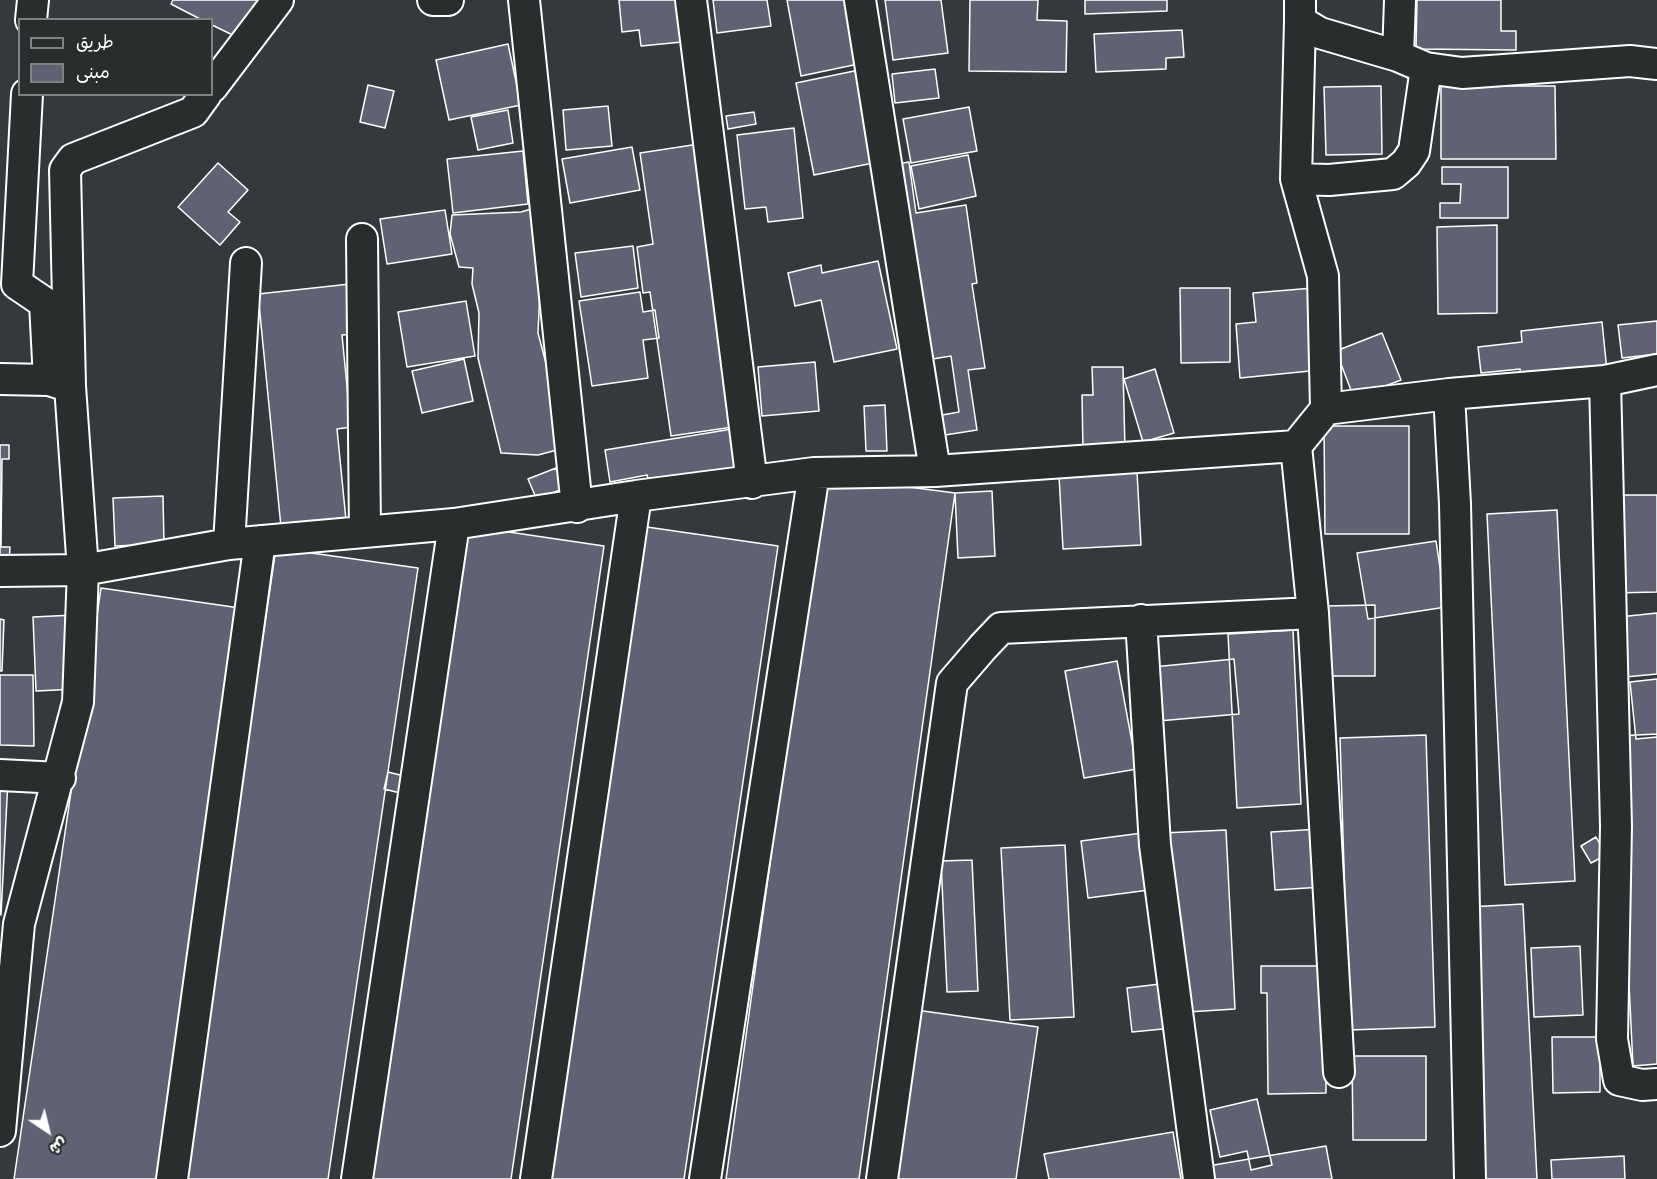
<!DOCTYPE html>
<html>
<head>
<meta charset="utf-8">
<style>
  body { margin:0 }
  #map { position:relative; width:1657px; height:1179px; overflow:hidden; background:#35383c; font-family:"Architects Daughter","Playpen Sans Arabic",sans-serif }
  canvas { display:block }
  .legend { position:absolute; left:18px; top:18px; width:195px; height:78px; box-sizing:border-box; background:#2a2d2e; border:2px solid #7f8182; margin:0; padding:8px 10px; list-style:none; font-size:18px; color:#fff }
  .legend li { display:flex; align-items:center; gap:12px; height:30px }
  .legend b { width:30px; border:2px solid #7f8182 }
  .north { position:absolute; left:18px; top:1101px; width:60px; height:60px; -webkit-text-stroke:4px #2a2d2e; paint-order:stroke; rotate:145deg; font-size:16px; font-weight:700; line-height:24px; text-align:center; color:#fff }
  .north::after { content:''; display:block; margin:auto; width:21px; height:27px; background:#fff; clip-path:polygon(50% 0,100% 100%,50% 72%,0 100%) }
</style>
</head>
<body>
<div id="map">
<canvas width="1657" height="1179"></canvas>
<ul class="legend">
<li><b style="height:8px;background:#2a2d2e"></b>طريق</li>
<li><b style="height:16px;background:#606274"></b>مبنى</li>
</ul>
<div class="north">ش</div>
</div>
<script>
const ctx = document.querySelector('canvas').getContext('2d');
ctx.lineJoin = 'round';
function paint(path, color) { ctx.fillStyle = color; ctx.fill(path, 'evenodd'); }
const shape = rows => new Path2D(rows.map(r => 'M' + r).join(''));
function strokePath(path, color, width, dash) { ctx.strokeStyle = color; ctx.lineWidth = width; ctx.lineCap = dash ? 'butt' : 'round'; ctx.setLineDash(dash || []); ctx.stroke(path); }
const building = shape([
  [173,0,263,0,243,40,212,25,212,20,202,20,171,4,173,0],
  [619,0,678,0,682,42,641,46,639,30,622,32,619,0],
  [713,0,767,0,771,26,717,33,713,0],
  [787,0,850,0,863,63,801,76,787,0],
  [885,0,941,0,948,53,893,60,885,0],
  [970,0,1038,0,1037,20,1067,21,1066,72,969,71,970,0],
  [1085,0,1167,0,1167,11,1085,14,1085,0],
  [1417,0,1501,0,1501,31,1516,31,1516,50,1416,49,1417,0],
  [1182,30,1184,57,1166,58,1166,69,1096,72,1094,34,1182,30],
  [508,44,521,105,449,120,436,60,508,44],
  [935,69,939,98,895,103,892,74,935,69],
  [859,70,878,162,814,175,796,83,859,70],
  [368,85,394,91,385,128,360,122,368,85],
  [1381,86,1382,154,1326,155,1324,87,1381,86],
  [1441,86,1555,86,1556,159,1441,159,1441,86],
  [608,106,612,146,566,150,563,110,608,106],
  [969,107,977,151,911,163,903,119,969,107],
  [508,110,513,143,478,150,471,117,508,110],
  [754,112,756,124,728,129,726,116,754,112],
  [794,128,803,218,768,222,766,207,745,209,737,135,794,128],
  [699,144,740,426,671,436,650,292,643,293,637,247,653,244,640,153,699,144],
  [632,147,640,190,570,203,562,159,632,147],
  [523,151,528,204,453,213,447,159,523,151],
  [968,155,976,196,919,209,911,166,968,155],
  [909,162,916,213,966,205,977,283,972,284,985,368,968,370,977,430,945,435,942,415,959,412,951,356,920,361,891,165,909,162],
  [218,163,248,190,228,212,240,222,220,245,178,207,218,163],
  [1442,167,1508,167,1508,218,1440,218,1440,203,1460,203,1461,184,1442,184,1442,167],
  [538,207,542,246,538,333,568,447,538,455,501,453,478,358,479,313,472,284,473,268,459,267,450,234,452,215,521,212,538,207],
  [445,210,452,254,387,264,380,219,445,210],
  [1497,225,1497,313,1438,314,1437,227,1497,225],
  [633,246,638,288,581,297,575,253,633,246],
  [878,261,897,349,834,362,821,300,795,306,788,273,821,265,822,273,878,261],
  [350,284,355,334,342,335,351,427,337,429,346,520,281,527,258,294,350,284],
  [1180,288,1230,288,1230,362,1181,363,1180,288],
  [1313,288,1320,370,1240,378,1236,324,1256,322,1253,293,1313,288],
  [640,292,643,312,655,310,659,338,643,340,648,378,592,386,579,301,640,292],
  [466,301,475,356,407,367,398,312,466,301],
  [1657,321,1657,354,1622,358,1618,325,1657,321],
  [1602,322,1607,371,1521,380,1520,369,1481,373,1478,347,1522,342,1521,331,1602,322],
  [1382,333,1401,380,1354,398,1336,351,1382,333],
  [464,359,473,401,422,413,412,371,464,359],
  [815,362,819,411,762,416,758,367,815,362],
  [1092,367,1123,367,1125,450,1083,451,1082,395,1093,395,1092,367],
  [1155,369,1174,433,1143,442,1124,379,1155,369],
  [885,405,887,451,866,451,864,406,885,405],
  [1324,426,1409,426,1409,534,1325,534,1324,426],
  [738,428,744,468,649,484,647,475,610,482,605,450,738,428],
  [0,445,9,445,9,459,2,459,1,547,10,547,9,564,0,564,0,445],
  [556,468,564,488,537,500,528,479,556,468],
  [1137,472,1141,545,1063,549,1059,476,1137,472],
  [824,476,955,493,859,1179,726,1179,824,476],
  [992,491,995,556,958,558,955,493,992,491],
  [1614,495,1657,495,1657,592,1614,593,1614,495],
  [163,496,164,544,115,546,113,498,163,496],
  [1557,510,1575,881,1505,885,1487,514,1557,510],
  [468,526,604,546,511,1179,371,1179,468,526],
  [647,527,778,546,684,1179,550,1179,647,527],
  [1436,541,1446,607,1368,619,1357,553,1436,541],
  [276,548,418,568,328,1179,183,1179,276,548],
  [101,588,240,608,156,1179,14,1179,101,588],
  [1375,605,1375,676,1325,676,1324,606,1375,605],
  [1657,613,1657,674,1625,677,1619,617,1657,613],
  [74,615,78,689,36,691,33,617,74,615],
  [0,619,4,620,2,671,0,671,0,619],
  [1293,630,1301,804,1237,808,1228,634,1293,630],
  [1234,659,1239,714,1158,721,1153,667,1234,659],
  [1117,661,1137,769,1084,778,1065,671,1117,661],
  [0,675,33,675,34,746,0,745,0,675],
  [1657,679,1657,737,1636,739,1630,682,1657,679],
  [1657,734,1657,1064,1633,1066,1617,736,1657,734],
  [1426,735,1435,1027,1349,1030,1340,738,1426,735],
  [388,772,408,777,404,794,384,789,388,772],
  [0,780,8,780,1,915,0,914,0,780],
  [1320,829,1323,887,1275,890,1271,832,1320,829],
  [1226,830,1235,1009,1172,1013,1163,833,1226,830],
  [1150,832,1157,889,1088,898,1081,841,1150,832],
  [1596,837,1606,855,1591,863,1581,846,1596,837],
  [1065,845,1074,1017,1010,1020,1001,848,1065,845],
  [972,860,978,991,947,992,941,861,972,860],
  [1523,904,1537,1179,1483,1179,1469,907,1523,904],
  [1580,946,1583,1015,1534,1017,1531,948,1580,946],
  [1261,966,1326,966,1326,1093,1268,1094,1267,993,1261,993,1261,966],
  [1168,983,1173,1028,1132,1032,1127,988,1168,983],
  [916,1010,1038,1027,1016,1179,891,1179,916,1010],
  [1552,1037,1600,1037,1600,1092,1553,1093,1552,1037],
  [1352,1056,1426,1056,1426,1140,1353,1140,1352,1056],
  [1257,1099,1272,1165,1251,1170,1247,1151,1220,1157,1210,1110,1257,1099],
  [1173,1132,1181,1179,1049,1179,1044,1154,1173,1132],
  [1326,1146,1332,1179,1210,1179,1208,1166,1326,1146],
  [1624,1156,1625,1179,1552,1179,1551,1160,1624,1156]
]);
const minor = shape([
  [433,0,448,0],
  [524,0,577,507],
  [691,0,752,483],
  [860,0,935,471],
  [1300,0,1300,21,1320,33,1398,56],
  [1400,0,1398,56,1426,68,1462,73,1630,61,1657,64],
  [31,20,33,0],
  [1300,21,1296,179,1323,276,1326,409],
  [212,87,278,0],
  [27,94,17,284,45,303,49,380],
  [1296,179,1329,180,1393,174,1406,163,1414,151,1426,68],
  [362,239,365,532],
  [0,379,49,380,68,386],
  [1605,381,1616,826,1612,1039,1619,1080,1642,1085,1657,1084],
  [1449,394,1455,504,1470,1179],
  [229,544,246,263],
  [0,571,83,570,229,544,454,524,636,496,814,473,935,471,1296,446],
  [1313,613,1339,1072],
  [1141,620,1155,845,1199,1179],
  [0,775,60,778],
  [0,1131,19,924,78,702,83,570,70,386,65,170,73,159,193,112,206,94],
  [172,1179,260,541],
  [357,1179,454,524],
  [536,1179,636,496],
  [705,1179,814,473],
  [882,1179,952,683,983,647,1001,628,1313,613,1296,446,1326,409,1449,394,1605,381,1657,370]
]);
paint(building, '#606274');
strokePath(building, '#fff', 1.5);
strokePath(minor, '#fff', 34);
strokePath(minor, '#2a2d2e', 30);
</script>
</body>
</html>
